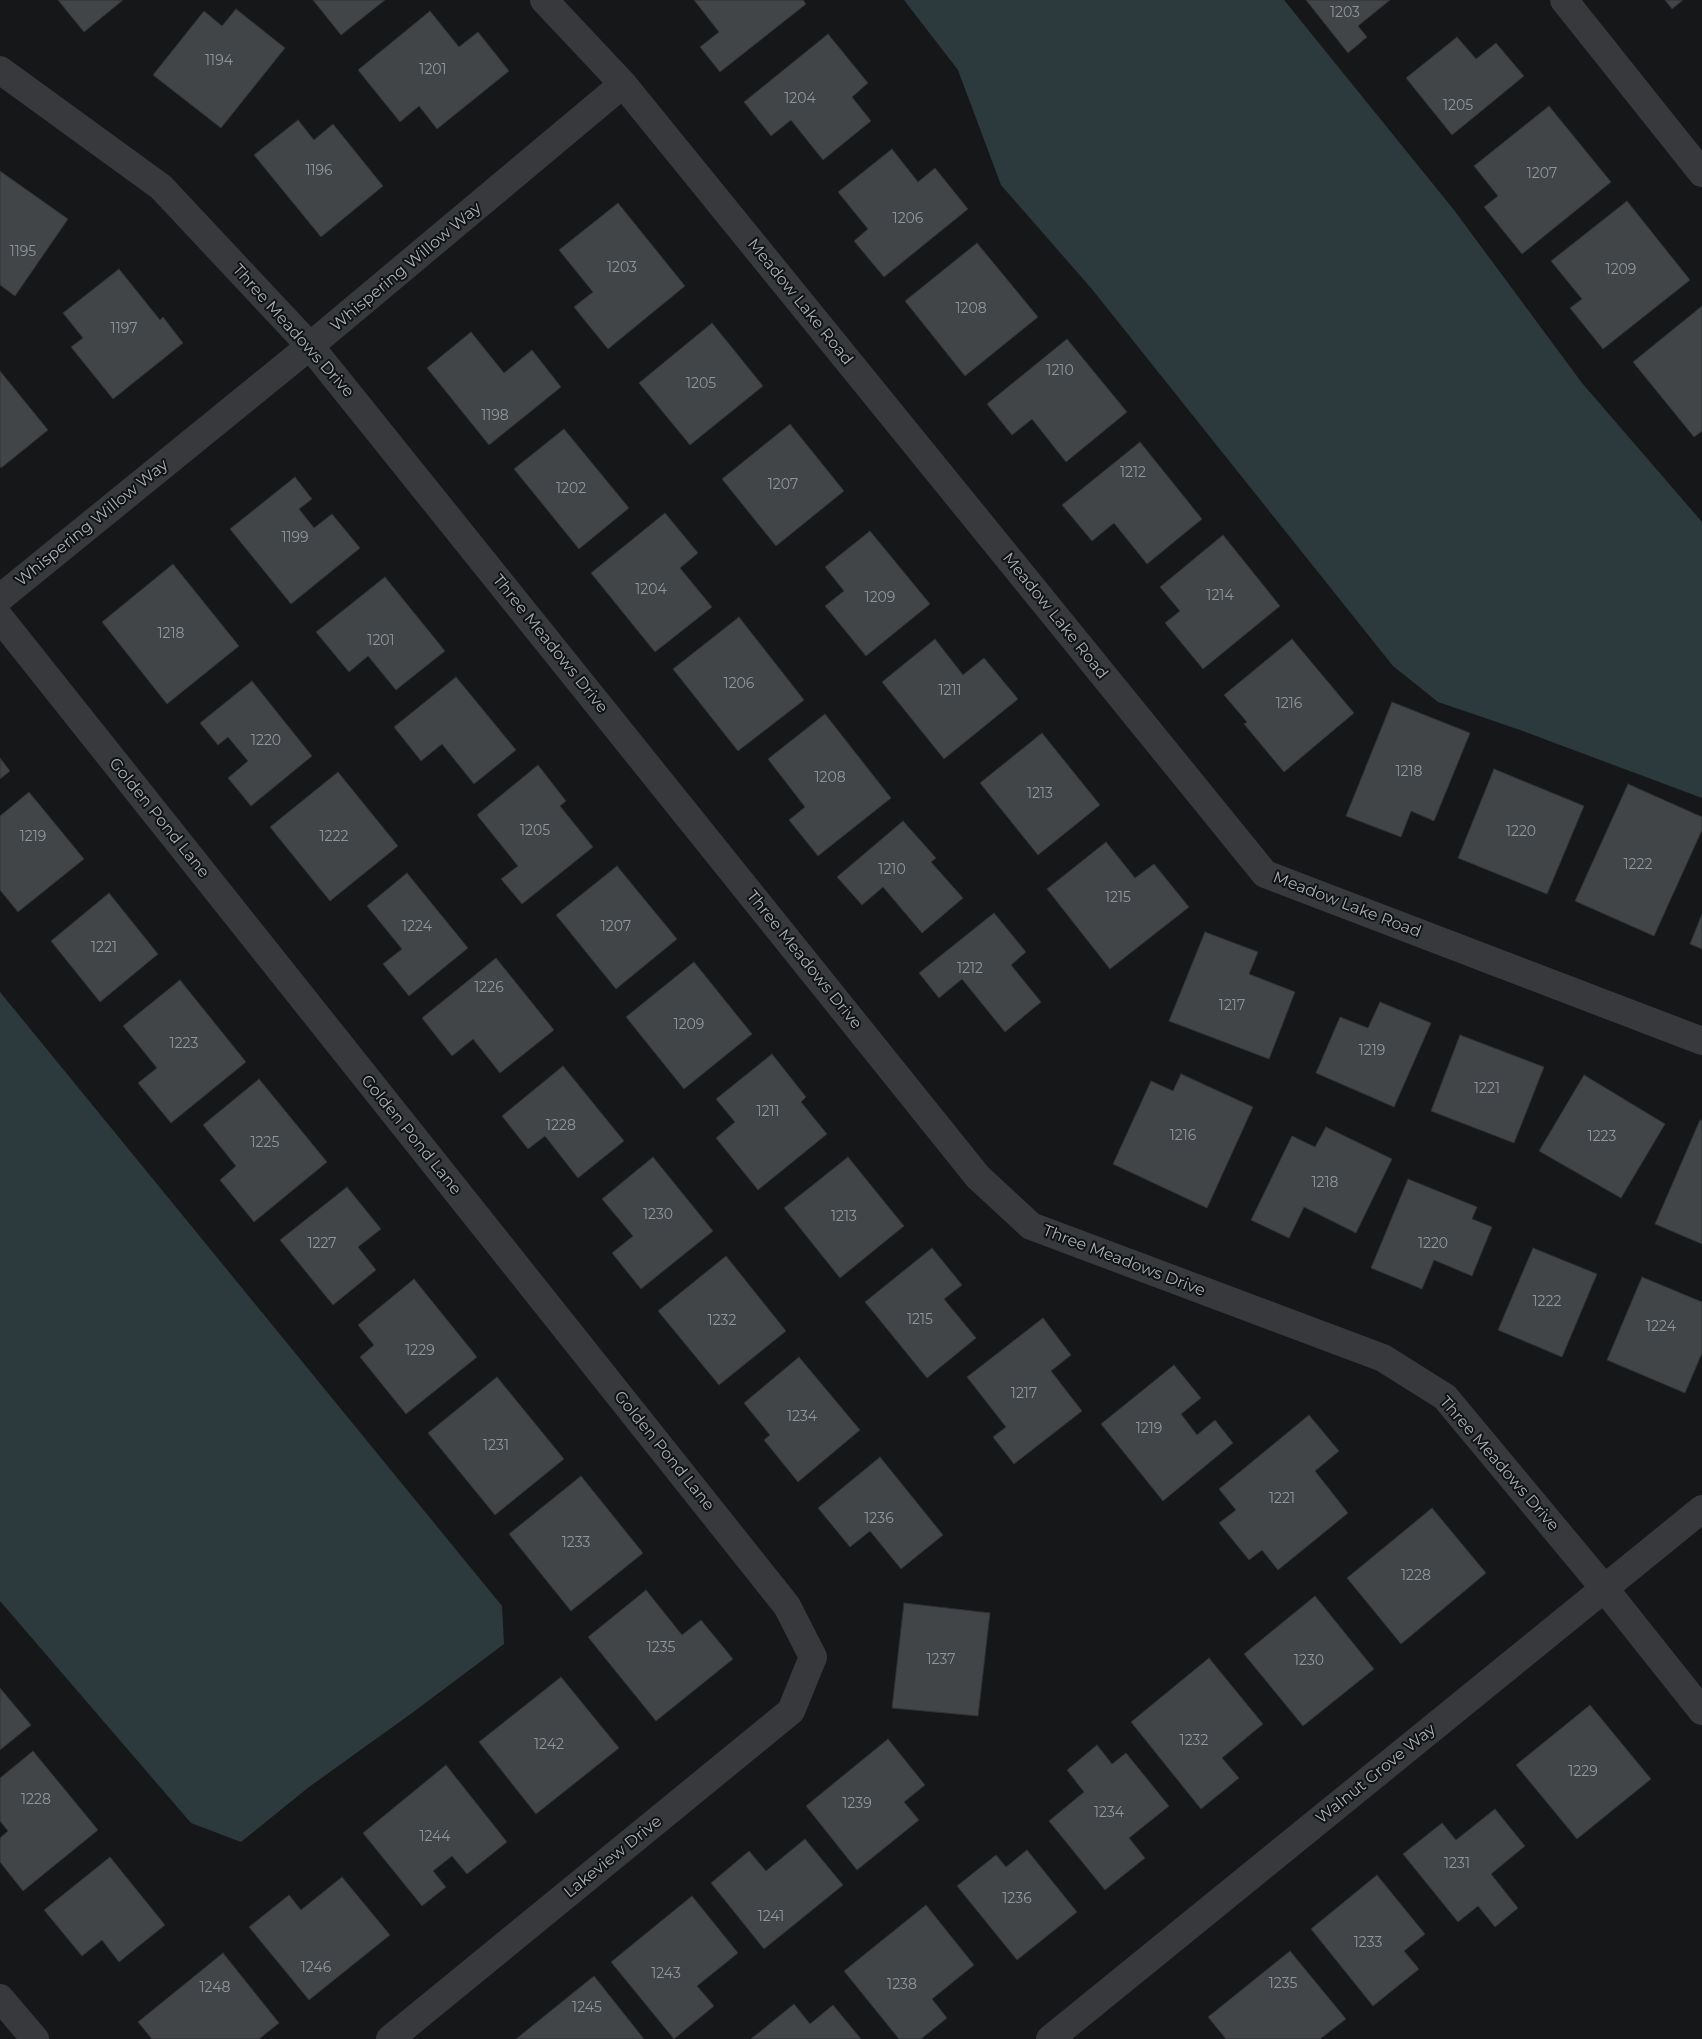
<!DOCTYPE html>
<html>
<head>
<meta charset="utf-8">
<style>
  body { margin:0 }
  canvas { display:block; background:#161718 }
</style>
</head>
<body>
<canvas width="1702" height="2039"></canvas>
<script>
const ctx = document.querySelector('canvas').getContext('2d');
ctx.lineJoin = 'round';
function paint(path, color) { ctx.fillStyle = color; ctx.fill(path, 'evenodd'); }
const shape = rows => new Path2D(rows.map(r => 'M' + r).join(''));
function strokePath(path, color, width, dash) { ctx.strokeStyle = color; ctx.lineWidth = width; ctx.lineCap = dash ? 'butt' : 'round'; ctx.setLineDash(dash || []); ctx.stroke(path); }
function label(font, color, halo, rows, align = 'center') {
  ctx.font = font + ' Montserrat,sans-serif'; ctx.lineWidth = 4; ctx.setLineDash([]); ctx.textBaseline = 'middle'; ctx.strokeStyle = halo; ctx.fillStyle = color; for (const [text, x, y, turn = 0] of rows) {
    ctx.save(); ctx.translate(x, y); ctx.rotate((+turn || 0) * Math.PI / 180); ctx.textAlign = isNaN(turn) ? turn : align; if (halo) ctx.strokeText(text, 0, 0); ctx.fillText(text, 0, 0); ctx.restore();
  }
}
const water = shape([
  [904,0,1284,0,1454,210,1582,383,1702,522,1702,798,1520,730,1438,702,1393,666,1091,288,1001,185,958,70],
  [0,992,502,1606,504,1644,412,1713,309,1787,241,1842,191,1823,0,1601]
]);
const building = shape([
  [58,0,123,0,84,32,58,0],
  [313,0,385,0,341,35,313,0],
  [694,0,803,0,806,4,720,72,700,47,719,32,694,0],
  [1306,0,1390,0,1358,26,1367,37,1348,53,1306,0],
  [1665,0,1683,0,1672,9,1665,0],
  [236,9,285,48,221,128,153,75,204,11,222,26,236,9],
  [430,11,459,47,478,32,509,71,437,129,419,106,400,122,358,70,430,11],
  [828,34,868,83,852,97,871,121,823,160,791,120,771,136,744,102,828,34],
  [1457,37,1476,59,1496,43,1524,76,1452,135,1406,78,1457,37],
  [1549,106,1611,182,1522,254,1484,207,1498,196,1474,166,1549,106],
  [298,120,314,140,333,124,383,186,321,237,254,155,298,120],
  [892,149,918,182,935,168,968,209,884,277,854,241,868,229,838,192,892,149],
  [0,171,68,219,15,296,0,285,0,171],
  [1627,201,1690,280,1603,349,1570,308,1582,299,1551,261,1627,201],
  [618,203,685,286,608,349,574,307,593,292,559,250,618,203],
  [977,243,1038,317,965,376,905,301,977,243],
  [119,269,160,320,163,317,183,343,113,399,71,347,83,338,63,313,119,269],
  [1702,306,1702,431,1694,437,1633,362,1702,306],
  [712,323,763,386,690,445,639,383,712,323],
  [471,332,504,373,532,350,561,387,489,445,427,368,471,332],
  [1067,339,1127,412,1066,462,1032,419,1012,435,987,404,1067,339],
  [0,371,48,430,1,468,0,466,0,371],
  [790,424,844,491,776,546,722,479,790,424],
  [564,429,629,508,579,549,514,469,564,429],
  [1140,442,1202,519,1147,564,1114,523,1092,541,1062,505,1140,442],
  [295,477,312,499,299,509,314,528,332,514,360,548,291,604,230,529,295,477],
  [665,513,698,553,680,568,712,607,655,652,591,573,665,513],
  [870,531,930,604,866,656,825,606,844,591,825,567,870,531],
  [1223,535,1280,606,1203,669,1165,623,1180,611,1160,587,1223,535],
  [173,564,239,646,167,704,102,622,173,564],
  [385,577,445,651,396,690,368,656,349,672,316,632,385,577],
  [739,617,804,700,738,751,673,669,739,617],
  [935,639,963,675,984,658,1018,699,944,759,882,682,935,639],
  [1292,639,1354,713,1284,772,1244,724,1247,722,1224,695,1292,639],
  [456,677,516,750,474,784,442,744,421,761,394,727,456,677],
  [252,681,312,756,251,806,228,778,248,761,228,737,218,745,200,723,252,681],
  [1392,702,1470,733,1434,821,1411,811,1401,837,1346,816,1392,702],
  [825,714,891,798,818,856,789,820,805,807,768,759,825,714],
  [1042,733,1100,805,1038,855,980,783,1042,733],
  [0,758,10,771,0,779,0,758],
  [538,765,566,801,560,806,593,847,522,904,501,879,518,866,477,815,538,765],
  [1494,769,1584,806,1547,894,1458,858,1494,769],
  [338,772,398,846,330,901,270,827,338,772],
  [1628,784,1702,817,1702,830,1654,936,1575,901,1628,784],
  [29,792,84,859,18,912,0,890,0,816,29,792],
  [903,821,936,858,931,862,963,898,922,933,883,887,862,905,837,877,903,821],
  [1106,842,1135,878,1154,864,1189,907,1110,969,1047,889,1106,842],
  [617,866,677,939,616,989,556,915,617,866],
  [407,873,468,948,409,996,383,964,402,949,367,906,407,873],
  [109,893,158,954,100,1002,51,941,109,893],
  [994,913,1026,952,1011,965,1041,1002,1005,1032,962,979,939,998,919,973,994,913],
  [1702,914,1702,949,1690,944,1702,914],
  [1205,932,1258,952,1249,974,1295,992,1269,1059,1169,1021,1205,932],
  [496,958,554,1030,500,1073,473,1039,452,1056,422,1018,496,958],
  [694,962,752,1034,684,1089,626,1017,694,962],
  [180,980,246,1062,171,1123,138,1083,157,1068,123,1026,180,980],
  [1380,1002,1431,1023,1394,1107,1316,1073,1340,1017,1368,1028,1380,1002],
  [1460,1035,1544,1067,1514,1143,1431,1111,1460,1035],
  [772,1054,806,1097,801,1102,827,1134,758,1190,716,1138,735,1122,716,1099,772,1054],
  [563,1066,624,1141,578,1178,545,1136,528,1149,502,1116,563,1066],
  [1181,1074,1253,1107,1207,1208,1113,1164,1151,1081,1173,1091,1181,1074],
  [1584,1075,1665,1124,1621,1198,1539,1151,1584,1075],
  [259,1079,327,1162,254,1222,220,1180,236,1166,203,1125,259,1079],
  [1700,1120,1702,1121,1702,1244,1655,1224,1700,1120],
  [1326,1127,1392,1159,1356,1233,1304,1207,1289,1238,1251,1220,1292,1136,1315,1147,1326,1127],
  [653,1157,713,1231,641,1289,612,1253,633,1236,602,1199,653,1157],
  [848,1157,904,1226,840,1278,784,1208,848,1157],
  [1408,1179,1477,1207,1472,1219,1492,1227,1472,1276,1434,1260,1422,1289,1371,1268,1408,1179],
  [347,1187,381,1229,358,1247,376,1270,333,1305,280,1240,347,1187],
  [932,1248,962,1285,944,1299,976,1338,927,1378,865,1302,932,1248],
  [1533,1248,1597,1274,1562,1357,1498,1330,1533,1248],
  [726,1256,786,1331,719,1385,658,1311,726,1256],
  [1642,1277,1702,1302,1702,1353,1685,1393,1607,1360,1642,1277],
  [414,1279,477,1357,406,1414,360,1357,374,1345,358,1325,414,1279],
  [1043,1318,1071,1355,1051,1371,1082,1411,1014,1464,993,1437,1006,1427,967,1377,1043,1318],
  [799,1357,860,1430,798,1482,764,1440,770,1435,744,1403,799,1357],
  [1174,1365,1201,1398,1181,1414,1197,1435,1215,1420,1233,1443,1163,1501,1101,1424,1174,1365],
  [497,1377,564,1459,495,1515,428,1433,497,1377],
  [1309,1415,1339,1451,1315,1471,1348,1513,1278,1570,1262,1550,1249,1560,1219,1523,1236,1510,1219,1489,1309,1415],
  [880,1457,943,1535,901,1569,870,1531,850,1547,818,1508,880,1457],
  [581,1476,643,1553,571,1611,509,1534,581,1476],
  [1432,1508,1486,1573,1401,1644,1347,1578,1432,1508],
  [646,1590,682,1635,701,1620,733,1659,656,1721,588,1637,646,1590],
  [1315,1596,1374,1669,1303,1726,1244,1654,1315,1596],
  [904,1603,990,1613,978,1716,892,1708,904,1603],
  [1209,1658,1263,1724,1222,1758,1239,1778,1201,1809,1131,1722,1209,1658],
  [561,1677,619,1748,536,1814,479,1742,561,1677],
  [0,1688,31,1725,0,1750,0,1688],
  [1590,1705,1651,1779,1577,1839,1516,1765,1590,1705],
  [888,1739,925,1785,904,1802,919,1820,857,1870,806,1806,888,1739],
  [1097,1745,1112,1764,1126,1753,1169,1806,1129,1838,1145,1858,1105,1890,1049,1821,1084,1792,1067,1770,1097,1745],
  [33,1751,98,1830,23,1891,0,1862,0,1838,8,1831,0,1821,0,1778,33,1751],
  [446,1765,507,1842,467,1874,452,1856,433,1871,446,1887,422,1906,363,1833,446,1765],
  [1495,1809,1525,1846,1491,1874,1518,1908,1495,1927,1478,1906,1458,1922,1403,1854,1442,1823,1456,1840,1495,1809],
  [805,1839,843,1885,764,1949,711,1883,749,1851,766,1871,805,1839],
  [1027,1850,1077,1912,1017,1960,957,1886,996,1855,1006,1867,1027,1850],
  [110,1857,165,1925,119,1962,102,1940,82,1956,44,1910,110,1857],
  [1377,1875,1425,1934,1404,1951,1419,1969,1373,2006,1311,1929,1377,1875],
  [342,1877,390,1935,309,2000,249,1927,289,1895,301,1910,342,1877],
  [692,1896,738,1953,697,1986,714,2006,674,2039,611,1962,692,1896],
  [926,1905,974,1965,932,1999,947,2018,921,2039,899,2039,844,1971,926,1905],
  [1290,1951,1346,2019,1320,2039,1226,2039,1208,2017,1290,1951],
  [223,1953,279,2023,259,2039,152,2039,138,2022,223,1953],
  [594,1976,644,2039,516,2039,594,1976],
  [794,2004,810,2024,833,2005,861,2039,751,2039,794,2004]
]);
const street = shape([
  [544,0,623,84,1265,874,1702,1041],
  [1564,0,1702,173],
  [0,70,161,187,310,346,978,1177,1031,1226,1383,1358,1445,1397,1604,1588,1702,1711],
  [0,598,310,346,623,84],
  [0,618,787,1606,813,1657,791,1711,390,2039],
  [0,1998,35,2039],
  [1050,2039,1702,1509]
]);
const numberNames = [
  ["1203",1345,13],
  ["1194",219,61],
  ["1201",433,70],
  ["1204",800,99],
  ["1205",1458,106],
  ["1196",319,171],
  ["1207",1542,174],
  ["1206",908,219],
  ["1195",23,252],
  ["1203",622,268],
  ["1209",1621,270],
  ["1208",971,309],
  ["1197",124,329],
  ["1210",1060,371],
  ["1205",701,384],
  ["1198",495,416],
  ["1212",1133,473],
  ["1207",783,485],
  ["1202",571,489],
  ["1199",295,538],
  ["1204",651,590],
  ["1214",1220,596],
  ["1209",880,598],
  ["1218",171,634],
  ["1201",381,641],
  ["1206",739,684],
  ["1211",950,691],
  ["1216",1289,704],
  ["1220",266,741],
  ["1218",1409,772],
  ["1208",830,778],
  ["1213",1040,794],
  ["1205",535,831],
  ["1220",1521,832],
  ["1219",33,837],
  ["1222",334,837],
  ["1222",1638,865],
  ["1210",892,870],
  ["1215",1118,898],
  ["1224",417,927],
  ["1207",616,927],
  ["1221",104,948],
  ["1212",970,969],
  ["1226",489,988],
  ["1217",1232,1006],
  ["1209",689,1025],
  ["1223",184,1044],
  ["1219",1372,1051],
  ["1221",1487,1089],
  ["1211",768,1112],
  ["1228",561,1126],
  ["1216",1183,1136],
  ["1223",1602,1137],
  ["1225",265,1143],
  ["1218",1325,1183],
  ["1230",658,1215],
  ["1213",844,1217],
  ["1227",322,1244],
  ["1220",1433,1244],
  ["1222",1547,1302],
  ["1215",920,1320],
  ["1232",722,1321],
  ["1224",1661,1327],
  ["1229",420,1351],
  ["1217",1024,1394],
  ["1234",802,1417],
  ["1219",1149,1429],
  ["1231",496,1446],
  ["1221",1282,1499],
  ["1236",879,1519],
  ["1233",576,1543],
  ["1228",1416,1576],
  ["1235",661,1648],
  ["1237",941,1660],
  ["1230",1309,1661],
  ["1232",1194,1741],
  ["1242",549,1745],
  ["1229",1583,1772],
  ["1228",36,1800],
  ["1239",857,1804],
  ["1234",1109,1813],
  ["1244",435,1837],
  ["1231",1457,1864],
  ["1236",1017,1899],
  ["1241",771,1917],
  ["1233",1368,1943],
  ["1246",316,1968],
  ["1243",666,1974],
  ["1235",1283,1984],
  ["1238",902,1985],
  ["1248",215,1988],
  ["1245",587,2008]
];
const streetNames = [
  ["Whispering Willow Way",406,267,-40],
  ["Meadow Lake Road",800,302,51],
  ["Three Meadows Drive",293,331,48],
  ["Whispering Willow Way",92,523,-39],
  ["Meadow Lake Road",1055,616,51],
  ["Three Meadows Drive",550,644,51],
  ["Golden Pond Lane",159,818,51],
  ["Meadow Lake Road",1347,905,21],
  ["Three Meadows Drive",804,960,51],
  ["Golden Pond Lane",411,1135,51],
  ["Three Meadows Drive",1124,1261,21],
  ["Golden Pond Lane",664,1451,51],
  ["Three Meadows Drive",1499,1464,49],
  ["Walnut Grove Way",1376,1774,-39],
  ["Lakeview Drive",613,1857,-39]
];
paint(water, '#2c393d');
paint(building, '#424548');
strokePath(building, '#303134', 1);
strokePath(street, '#37393d', 28);
label('14px', '#8e969d', null, numberNames);
label('16px', '#a8b1b9', '#111213', streetNames);
</script>
</body>
</html>
